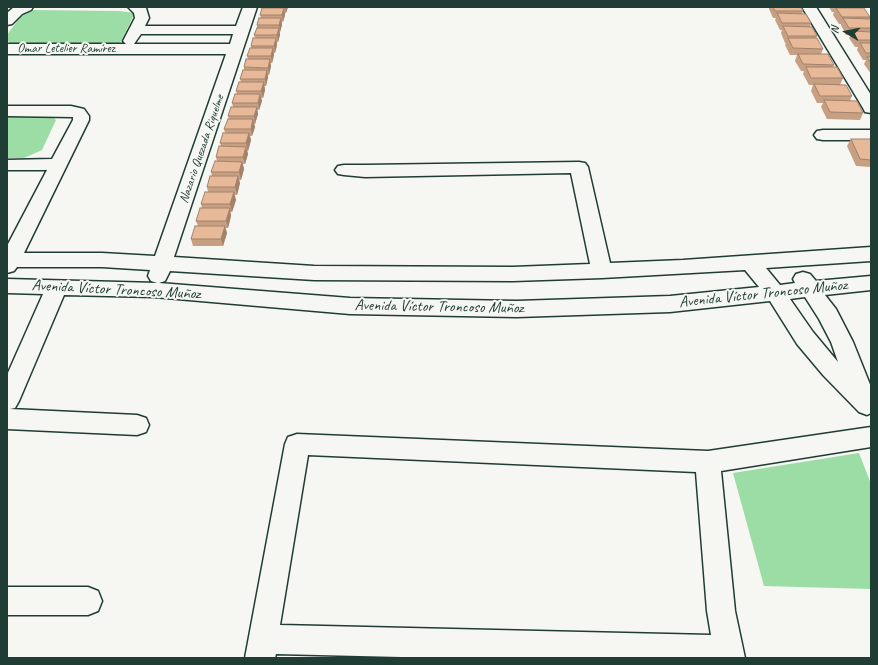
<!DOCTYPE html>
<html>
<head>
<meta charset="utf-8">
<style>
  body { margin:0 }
  #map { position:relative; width:878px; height:665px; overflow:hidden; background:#f6f6f2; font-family:Caveat,sans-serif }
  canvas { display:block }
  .frame { position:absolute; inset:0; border:8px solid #1f3d34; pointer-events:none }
  .north { position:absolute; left:826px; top:12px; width:40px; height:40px; -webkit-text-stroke:3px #f6f6f2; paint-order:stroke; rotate:280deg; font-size:11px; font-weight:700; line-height:16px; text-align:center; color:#1f3d34 }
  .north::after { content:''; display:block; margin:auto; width:14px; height:18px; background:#1f3d34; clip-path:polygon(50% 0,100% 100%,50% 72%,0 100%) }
</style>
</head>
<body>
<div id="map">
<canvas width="878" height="665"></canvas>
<div class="frame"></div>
<div class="north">N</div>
</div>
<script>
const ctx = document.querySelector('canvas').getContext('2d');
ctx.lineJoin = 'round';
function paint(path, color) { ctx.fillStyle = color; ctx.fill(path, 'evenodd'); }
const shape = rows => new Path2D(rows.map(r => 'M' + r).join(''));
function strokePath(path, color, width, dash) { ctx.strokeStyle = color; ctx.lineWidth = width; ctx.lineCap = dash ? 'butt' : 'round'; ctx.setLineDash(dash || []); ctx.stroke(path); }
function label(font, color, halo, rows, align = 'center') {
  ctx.font = font + ' Caveat,sans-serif'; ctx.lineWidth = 4; ctx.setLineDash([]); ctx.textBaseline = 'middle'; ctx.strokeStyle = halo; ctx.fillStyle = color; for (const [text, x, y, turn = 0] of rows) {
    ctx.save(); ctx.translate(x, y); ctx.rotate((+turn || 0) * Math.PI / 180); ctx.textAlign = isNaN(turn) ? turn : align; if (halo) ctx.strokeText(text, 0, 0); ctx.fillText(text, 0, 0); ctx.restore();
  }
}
const green = shape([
  [30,10,119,11,135,13,120,43,11,44,7,40,7,35,20,17],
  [7,116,52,116,56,120,42,150,24,158,7,158],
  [859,453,871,484,871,589,764,586,733,473]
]);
const street = shape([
  [14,7,33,7,31,10,22,14,12,24,7,25,7,13,14,7],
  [128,7,146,8,149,18,145,26,236,26,243,7,257,7,174,257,314,266,513,267,590,264,571,173,365,177,344,175,338,174,335,170,338,166,344,165,365,165,579,162,585,163,588,167,610,263,683,260,871,247,871,261,766,268,780,285,795,283,793,279,796,274,803,272,810,274,816,281,871,276,871,290,825,295,836,309,853,342,871,387,871,413,867,415,859,412,823,375,797,344,770,301,670,312,517,317,350,314,154,297,64,295,19,401,15,408,10,409,137,415,146,418,149,425,146,432,137,435,7,429,7,375,43,294,7,293,7,279,157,283,151,281,148,276,150,270,102,267,17,267,14,271,7,273,7,246,47,170,7,170,7,160,52,159,73,120,73,117,7,116,7,106,71,106,84,109,89,116,89,120,24,253,102,253,155,256,226,54,7,54,7,44,126,44,123,41,135,18,134,13,128,7],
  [141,34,233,34,230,44,134,44,141,34],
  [745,270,759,287,670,296,517,301,350,298,159,283,165,281,170,271,314,280,513,281,602,278,745,270],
  [805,297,819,319,831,342,838,362,813,332,790,299,805,297],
  [802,7,816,7,871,95,871,113,865,112,863,108,802,7],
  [823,130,871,130,871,140,823,140,817,139,814,135,817,131,823,130],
  [871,427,871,447,721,471,735,611,745,658,443,658,276,654,275,658,245,658,285,444,288,437,297,434,708,451,871,427],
  [308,455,696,472,707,611,711,635,280,625,308,455],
  [7,587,88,587,98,591,102,601,98,611,88,615,7,615,7,587]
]);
const wall = shape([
  [263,7,288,7,286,13,285,13,285,15,283,22,282,22,282,25,280,32,280,35,278,42,277,42,277,45,275,53,274,53,274,55,272,63,270,63,271,66,269,75,268,75,268,77,266,86,264,86,265,90,263,98,261,98,262,101,259,110,257,110,258,114,255,124,254,124,255,127,252,136,250,136,251,140,248,151,247,151,248,154,245,164,243,164,244,169,241,180,239,180,240,183,237,195,234,195,236,200,232,212,230,212,231,216,228,228,225,228,227,233,223,246,193,246,191,239,198,226,196,221,202,208,201,204,208,192,207,187,212,176,211,172,217,161,216,157,221,146,220,143,225,133,224,129,229,119,228,116,233,107,232,103,237,94,236,91,241,82,240,79,244,70,244,67,248,59,247,56,251,48,251,46,255,38,254,35,257,28,257,25,261,18,260,15,264,8],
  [769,7,801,7,803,11,802,14,811,23,810,27,817,36,816,38,823,49,821,54,834,65,833,67,843,78,840,85,852,96,850,100,863,113,860,120,827,119,821,107,823,103,817,103,811,91,813,85,809,85,803,74,804,71,801,71,795,61,797,55,790,55,785,45,786,43,785,43,781,33,782,30,780,30,775,20,776,18,773,18,769,9],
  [829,7,862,7,861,8,870,17,870,19,871,19,871,74,864,64,866,60,863,60,857,50,858,47,855,47,849,38,851,35,846,35,841,25,841,24,839,24,833,15,834,12,832,12],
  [851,139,871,139,871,167,856,166,847,146]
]);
const shadedWall = shape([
  [285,7,288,7,286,13],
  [284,8,285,15,283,22,282,15],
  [281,18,282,25,280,32,279,25],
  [279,28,280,35,278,42,277,35],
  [276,38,277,45,275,53,274,46],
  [273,48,274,55,272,63,271,56],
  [270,59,271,66,269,75,268,68],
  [267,70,268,77,266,86,265,79],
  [264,82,265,90,263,98,261,91],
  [260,94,262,101,259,110,258,103],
  [257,107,258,114,255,124,254,116],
  [253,119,255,127,252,136,251,129],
  [249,133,251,140,248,151,246,143],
  [246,147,248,154,245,164,243,157],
  [242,162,244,169,241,180,239,172],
  [238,176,240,183,237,195,235,187],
  [234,192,236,200,232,212,230,204],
  [230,208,231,216,228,228,226,221],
  [225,226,227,233,223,246,221,239]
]);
const building = shape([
  [773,7,801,7,803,11,775,11,773,7],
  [262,8,284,8,282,15,260,15,262,8],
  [836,8,864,8,870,17,842,17,836,8],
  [777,13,806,14,811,23,782,23,777,13],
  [259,18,281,18,279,25,257,25,259,18],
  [843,18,871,19,871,28,849,28,843,18],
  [783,26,812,27,817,36,788,36,783,26],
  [257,28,279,28,277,35,254,35,257,28],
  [852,31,871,32,871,40,858,40,852,31],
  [253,38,276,38,274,46,251,46,253,38],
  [788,38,817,38,823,49,793,48,788,38],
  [860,43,871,43,871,53,866,53,860,43],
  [250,48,273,48,271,56,247,56,250,48],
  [798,54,828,54,834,65,803,64,798,54],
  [867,57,871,57,871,63,867,57],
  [246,59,270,59,268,68,244,67,246,59],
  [806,67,837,67,843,78,811,78,806,67],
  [243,70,267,70,265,79,240,79,243,70],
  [239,82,264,82,261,91,236,91,239,82],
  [814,84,846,85,852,96,820,96,814,84],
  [235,94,260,94,258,103,232,103,235,94],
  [824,100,857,101,863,113,830,112,824,100],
  [231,107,257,107,254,116,228,116,231,107],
  [228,119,253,119,251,129,224,129,228,119],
  [223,133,249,133,246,143,220,143,223,133],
  [851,139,871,139,871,160,860,159,851,139],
  [219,146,246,147,243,157,216,157,219,146],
  [215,161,242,162,239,172,211,172,215,161],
  [210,176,238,176,235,187,207,187,210,176],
  [205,192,234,192,230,204,201,204,205,192],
  [200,208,230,208,226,221,196,221,200,208],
  [195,226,225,226,221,239,191,239,195,226]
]);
const farStreetnames = [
  ["Omar Letelier Ramírez",66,49],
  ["Nazario Quezada Riquelme",202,149,-71]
];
const streetNames = [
  ["Avenida Víctor Troncoso Muñoz",116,290,3],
  ["Avenida Víctor Troncoso Muñoz",763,294,-6],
  ["Avenida Víctor Troncoso Muñoz",439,307,1]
];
paint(green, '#9cdca5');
strokePath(street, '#1f3d34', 3);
paint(street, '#f6f6f2');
paint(wall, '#c79f83');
paint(shadedWall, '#a2826a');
paint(building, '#e7b998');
strokePath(building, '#a2826a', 1);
label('13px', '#1f3d34', '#f6f6f2', farStreetnames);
label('16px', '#1f3d34', '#f6f6f2', streetNames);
</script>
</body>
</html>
